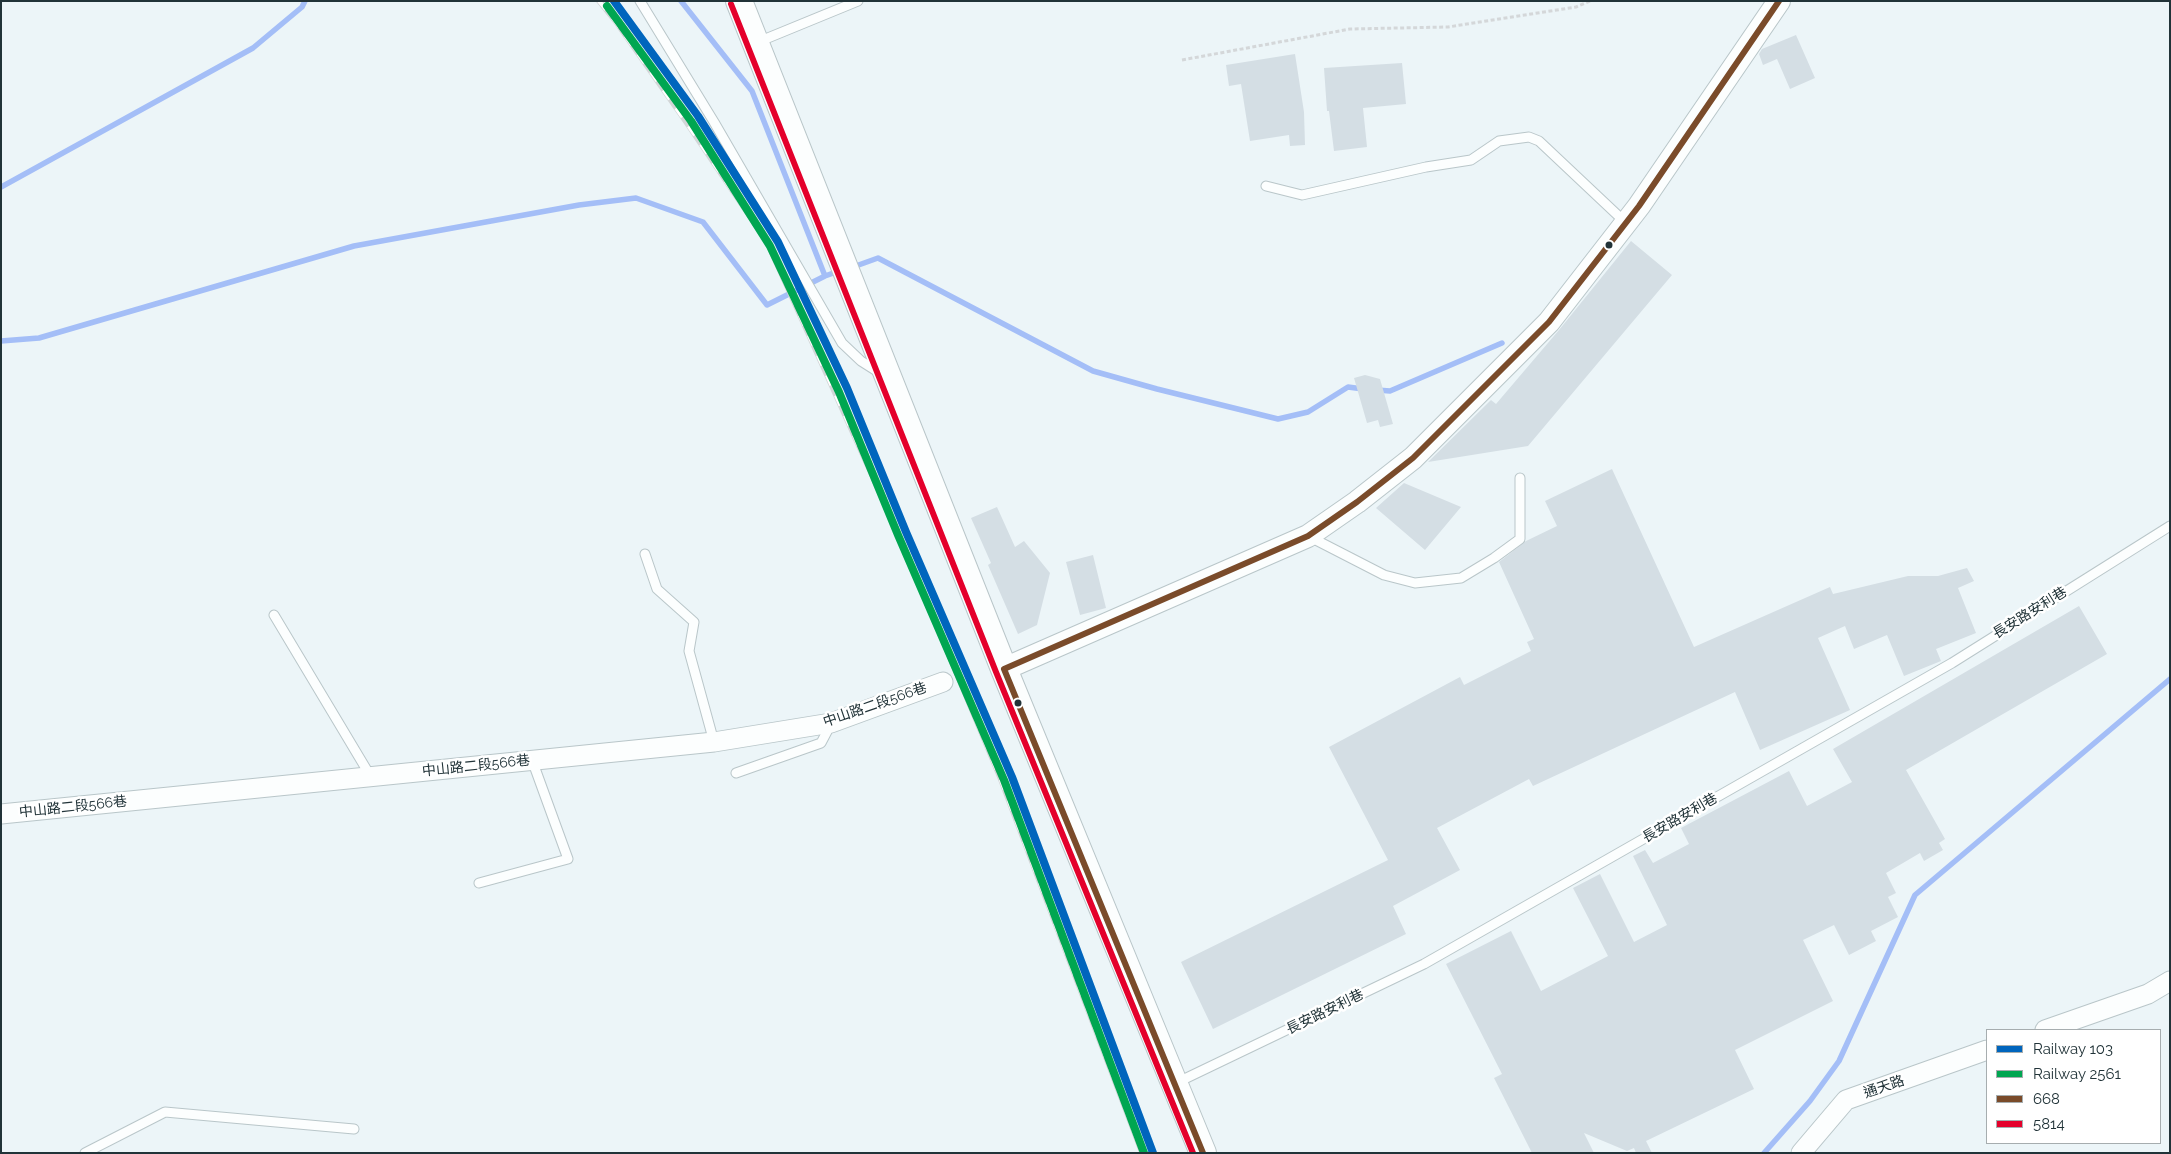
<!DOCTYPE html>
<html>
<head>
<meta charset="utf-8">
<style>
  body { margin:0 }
  #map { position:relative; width:2171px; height:1154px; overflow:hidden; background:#ecf5f8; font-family:Raleway,sans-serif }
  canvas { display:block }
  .frame { position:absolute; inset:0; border:2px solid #213338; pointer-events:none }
  .legend { position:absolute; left:1986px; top:1029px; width:175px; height:115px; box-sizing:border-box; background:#fff; border:1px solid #a6adaf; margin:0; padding:6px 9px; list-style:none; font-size:15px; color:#213338 }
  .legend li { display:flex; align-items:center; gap:10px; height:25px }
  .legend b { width:25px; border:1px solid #a6adaf }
</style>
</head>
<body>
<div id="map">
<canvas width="2171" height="1154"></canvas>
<div class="frame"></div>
<ul class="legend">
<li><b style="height:6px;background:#0065bd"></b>Railway 103</li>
<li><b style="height:6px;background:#00a651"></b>Railway 2561</li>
<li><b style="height:6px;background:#7a4b2a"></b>668</li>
<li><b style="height:6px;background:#e4002b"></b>5814</li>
</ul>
</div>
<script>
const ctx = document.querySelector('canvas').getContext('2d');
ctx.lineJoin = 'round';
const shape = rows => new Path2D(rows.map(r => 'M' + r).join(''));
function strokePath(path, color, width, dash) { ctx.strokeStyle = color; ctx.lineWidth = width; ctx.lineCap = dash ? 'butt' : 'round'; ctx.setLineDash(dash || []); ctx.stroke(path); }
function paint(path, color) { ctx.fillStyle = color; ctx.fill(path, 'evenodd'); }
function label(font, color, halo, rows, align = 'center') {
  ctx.font = font + ' Raleway,"Noto Sans TC",sans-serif'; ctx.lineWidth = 5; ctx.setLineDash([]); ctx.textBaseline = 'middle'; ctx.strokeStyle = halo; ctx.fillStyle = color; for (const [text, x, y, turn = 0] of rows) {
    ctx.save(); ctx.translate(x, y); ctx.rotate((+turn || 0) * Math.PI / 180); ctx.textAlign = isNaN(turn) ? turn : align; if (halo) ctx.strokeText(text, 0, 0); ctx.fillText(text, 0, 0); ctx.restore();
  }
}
const stream = shape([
  [681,1,752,91,825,276,839,271],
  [1,187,253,48,302,7,305,1],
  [853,267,878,258,1093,371,1157,389,1278,419,1308,412,1348,387,1363,389],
  [1,341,39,338,354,246,579,205,636,198,703,222,767,305,825,276],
  [1377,390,1390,391,1502,343],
  [1764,1153,1810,1101,1839,1061,1915,895,2170,679]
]);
const building = shape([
  [1796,35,1815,78,1790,89,1777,59,1763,65,1759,54,1762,49],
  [1295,54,1304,112,1305,145,1290,146,1289,135,1250,141,1241,84,1229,86,1226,65],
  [1402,63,1406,104,1363,108,1367,147,1334,151,1329,111,1327,111,1324,68],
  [1631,241,1672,275,1528,446,1428,462,1491,400,1496,404,1559,330],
  [1365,375,1380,379,1393,424,1380,427,1378,420,1367,423,1354,378],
  [1612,469,1694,647,1830,587,1833,594,1908,576,1938,576,1967,568,1974,581,1958,588,1976,633,1936,649,1941,661,1904,676,1887,635,1854,649,1845,626,1818,638,1850,710,1760,750,1735,692,1533,786,1529,779,1437,828,1460,870,1393,906,1406,934,1213,1029,1181,962,1388,860,1329,747,1460,677,1464,685,1531,651,1527,642,1534,639,1499,562,1526,541,1557,526,1545,501],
  [1404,483,1461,507,1425,550,1376,508],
  [997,507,1015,547,1024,541,1050,573,1037,625,1018,634,988,565,991,563,971,518],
  [1093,555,1106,608,1080,615,1066,562],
  [2079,606,2107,654,1906,770,1945,839,1939,843,1943,850,1924,861,1920,853,1886,873,1896,893,1888,897,1898,917,1871,931,1876,941,1849,955,1834,925,1803,940,1833,1001,1735,1050,1754,1089,1646,1141,1652,1153,1636,1153,1634,1148,1627,1151,1584,1133,1594,1153,1532,1153,1494,1078,1502,1074,1446,964,1511,931,1541,991,1608,956,1573,888,1600,874,1634,942,1667,925,1633,856,1645,850,1653,863,1689,844,1681,828,1789,771,1807,806,1852,782,1833,749]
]);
const path = shape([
  [1182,60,1350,29,1448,27,1576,7,1590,1]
]);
const service = shape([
  [640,1,714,122,842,343,861,361,880,373],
  [758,42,858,1],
  [1266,186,1302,195,1426,167,1471,160,1499,141,1529,137,1539,141,1626,223],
  [1310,537,1384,575,1415,583,1461,578,1494,558,1520,539,1520,478],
  [645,554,657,589,694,622,689,651,714,742],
  [274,615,371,777],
  [736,773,821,743,831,724],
  [479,883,568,859,532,760],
  [1176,1083,1424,964,1952,663,2170,526],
  [85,1153,165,1112,354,1129]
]);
const minor = shape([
  [1,814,714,742,831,723,943,682],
  [2045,1030,2148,994,2170,981],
  [1801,1153,1846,1100,1987,1050]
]);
const tertiary = shape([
  [1004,669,1308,536,1357,502,1413,458,1549,322,1639,206,1779,1]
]);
const secondary = shape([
  [739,1,1004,669,1203,1153]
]);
const rail = shape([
  [599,1,616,22,686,122,767,242,898,533,1001,780,1142,1153]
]);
const bus1 = shape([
  [1004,669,1308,536,1357,502,1413,458,1549,322,1639,206,1779,1],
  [1004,669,1203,1153]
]);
const bus2 = shape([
  [731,4,996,672,1193,1153]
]);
const rail1 = shape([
  [614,1,698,116,778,242,847,388,906,532,1012,777,1153,1153]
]);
const rail2 = shape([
  [607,6,691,121,770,246,839,392,898,535,1004,780,1144,1153]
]);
const markers = [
  [1609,245,4.5,"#213338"],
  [1018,703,4.5,"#213338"]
];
const streetNames = [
  ["長安路安利巷",2030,613,-32],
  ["中山路二段566巷",875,705,-19],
  ["中山路二段566巷",476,766,-6],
  ["中山路二段566巷",73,807,-6],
  ["長安路安利巷",1680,818,-30],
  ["長安路安利巷",1325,1012,-26],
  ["通天路",1884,1087,-19]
];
strokePath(stream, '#a4bef7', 5.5);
paint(building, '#d4dee4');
strokePath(service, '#b9c6c9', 11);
strokePath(minor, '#b9c6c9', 21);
strokePath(tertiary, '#b9c6c9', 24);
strokePath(secondary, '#b9c6c9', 28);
strokePath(path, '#d4d7d9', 3, [4, 2.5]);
strokePath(service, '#fcfefe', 9);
strokePath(minor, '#fcfefe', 19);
strokePath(tertiary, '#fcfefe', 22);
strokePath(secondary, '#fcfefe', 26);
strokePath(rail, '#d2d6d7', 5.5);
strokePath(rail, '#fff', 4, [11]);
strokePath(bus1, '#7a4b2a', 6);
strokePath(bus2, '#e4002b', 6);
strokePath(rail1, '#0065bd', 8);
strokePath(rail2, '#00a651', 8);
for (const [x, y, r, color] of markers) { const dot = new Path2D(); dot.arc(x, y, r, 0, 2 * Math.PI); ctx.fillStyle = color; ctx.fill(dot); strokePath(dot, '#fff', 2); }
label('14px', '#213338', '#fff', streetNames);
</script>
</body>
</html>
